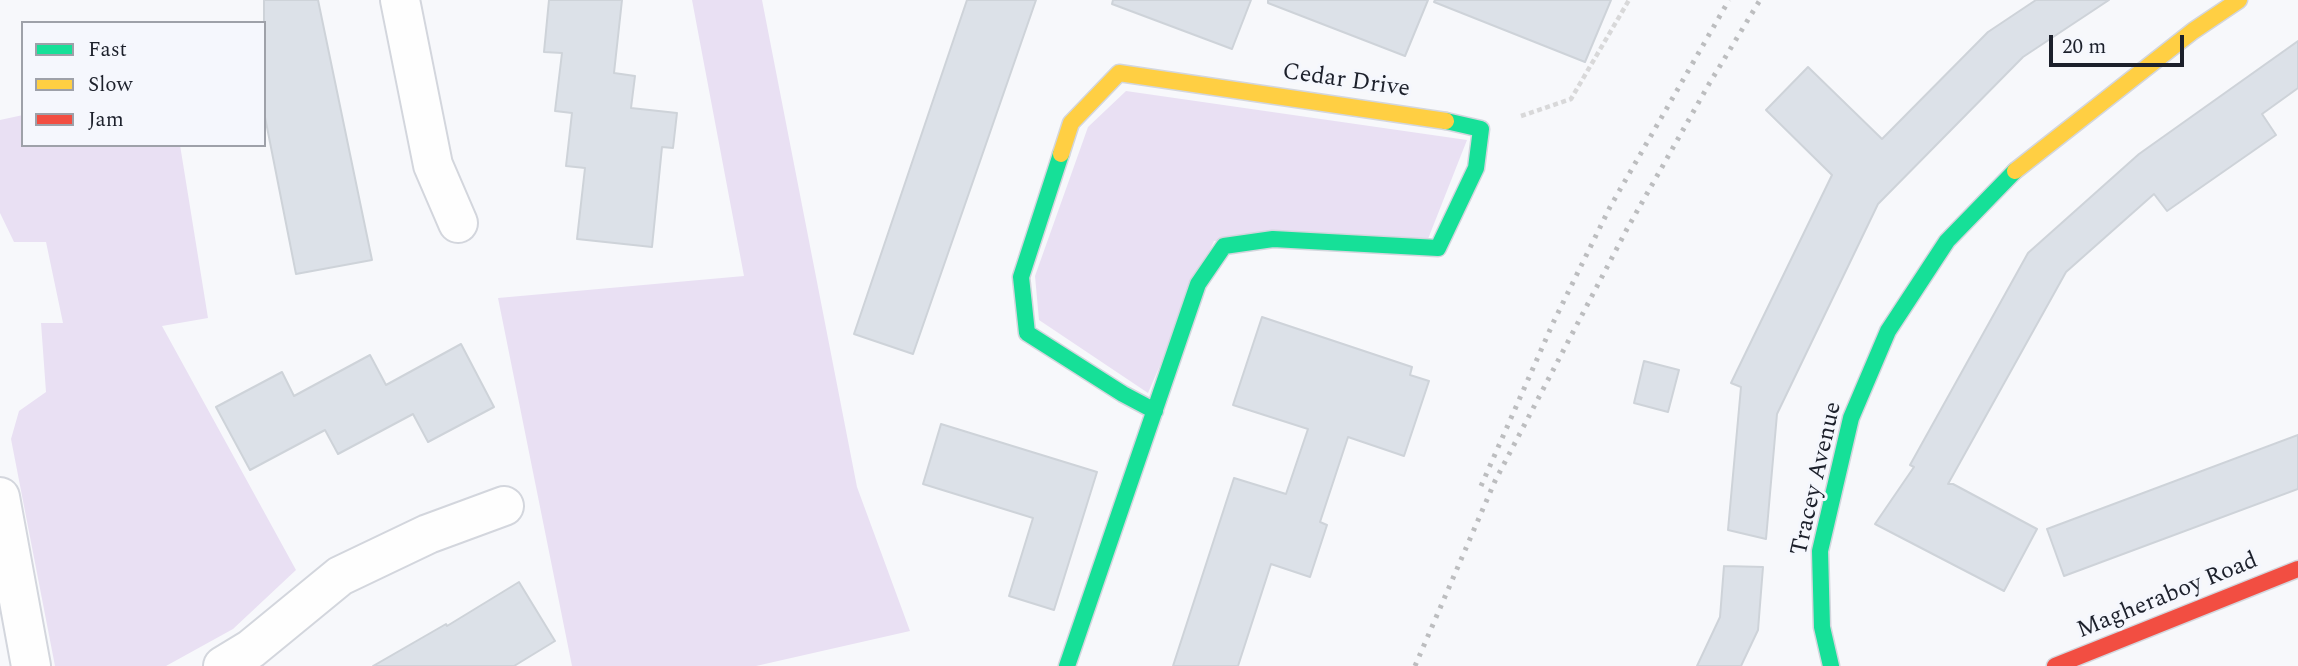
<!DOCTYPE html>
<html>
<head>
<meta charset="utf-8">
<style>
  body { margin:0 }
  #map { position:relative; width:2298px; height:666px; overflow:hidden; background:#f7f8fb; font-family:Spectral,serif }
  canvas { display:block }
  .legend { position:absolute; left:21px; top:21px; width:245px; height:126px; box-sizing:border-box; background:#f5f7fd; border:2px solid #9ea1a9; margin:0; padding:9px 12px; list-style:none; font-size:21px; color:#1c202b }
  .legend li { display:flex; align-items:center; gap:14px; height:35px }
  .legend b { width:35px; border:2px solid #9ea1a9 }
  .scale { position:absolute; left:2049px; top:35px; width:135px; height:32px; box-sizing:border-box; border:4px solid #1c202b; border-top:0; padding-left:9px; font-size:21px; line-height:24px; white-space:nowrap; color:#1c202b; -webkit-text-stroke:5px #f5f7fd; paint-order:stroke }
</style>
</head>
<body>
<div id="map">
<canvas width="2298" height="666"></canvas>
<ul class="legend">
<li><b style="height:9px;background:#16e098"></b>Fast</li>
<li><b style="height:9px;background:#ffcf43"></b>Slow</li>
<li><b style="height:9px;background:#f24e42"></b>Jam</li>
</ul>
<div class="scale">20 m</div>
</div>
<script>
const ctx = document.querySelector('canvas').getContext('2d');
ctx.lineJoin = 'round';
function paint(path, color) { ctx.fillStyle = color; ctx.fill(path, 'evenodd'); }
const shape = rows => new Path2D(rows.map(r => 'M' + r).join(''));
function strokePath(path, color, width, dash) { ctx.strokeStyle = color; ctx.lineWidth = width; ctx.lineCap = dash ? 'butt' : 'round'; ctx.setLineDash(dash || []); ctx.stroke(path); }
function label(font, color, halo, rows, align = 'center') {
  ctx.font = font + ' Spectral,serif'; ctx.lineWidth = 6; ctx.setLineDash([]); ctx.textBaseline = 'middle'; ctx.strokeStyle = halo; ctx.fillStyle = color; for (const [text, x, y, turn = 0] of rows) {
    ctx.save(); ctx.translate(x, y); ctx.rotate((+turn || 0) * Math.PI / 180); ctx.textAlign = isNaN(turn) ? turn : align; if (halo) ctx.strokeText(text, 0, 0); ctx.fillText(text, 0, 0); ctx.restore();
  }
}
const green = shape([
  [692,0,762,0,857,487,910,631,756,666,572,666,498,298,744,276],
  [1126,91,1467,140,1428,239,1214,241,1148,393,1039,320,1035,276,1088,127],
  [23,115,23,145,180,145,208,318,162,326,296,570,233,629,166,666,55,666,11,439,19,411,46,392,41,323,63,323,46,242,14,242,0,213,0,120]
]);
const building = shape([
  [264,0,318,0,372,260,296,274,264,112,264,0],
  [549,0,622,0,614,73,635,76,631,108,677,113,673,148,662,147,652,247,577,239,585,168,566,166,572,113,555,111,562,53,544,52,549,0],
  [967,0,1036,0,913,354,854,334,967,0],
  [1113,0,1251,0,1232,49,1112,4,1113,0],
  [1268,0,1428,0,1405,56,1268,3,1268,0],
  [1435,0,1611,0,1585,62,1434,2,1435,0],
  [2036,0,2109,0,2023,57,1878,204,1777,414,1766,539,1728,530,1741,387,1731,383,1832,175,1766,110,1808,67,1882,139,1988,32,2036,0],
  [2298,41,2298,88,2262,114,2276,135,2167,211,2154,194,2066,272,1948,484,1953,484,2037,529,2004,591,1875,524,1914,467,1910,465,2028,253,2139,154,2298,41],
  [1262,317,1412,367,1410,375,1429,381,1404,456,1348,437,1320,522,1327,525,1310,577,1271,564,1238,666,1173,666,1234,478,1286,494,1308,429,1233,405,1262,317],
  [461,344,494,407,428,442,413,414,338,454,325,430,250,470,216,407,282,372,294,396,370,355,386,385,461,344],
  [1644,361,1679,370,1668,412,1634,403,1644,361],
  [941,424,1097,472,1054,610,1009,596,1033,518,923,484,941,424],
  [2298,435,2298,489,2064,576,2047,529,2298,435],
  [1724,566,1763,567,1758,630,1741,666,1697,666,1720,617,1724,566],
  [519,582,555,641,514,666,373,666,446,624,447,626,519,582]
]);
const path = shape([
  [1521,116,1571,99,1629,0]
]);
const street = shape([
  [400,0,433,165,458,223],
  [0,497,31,666],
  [223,666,251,649,340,576,428,534,504,506]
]);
const fast = shape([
  [1061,154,1021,277,1027,333,1123,394,1155,411],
  [1067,666,1198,284,1224,246,1273,239,1438,248,1476,168,1481,129,1446,121],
  [1831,666,1822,627,1820,551,1851,418,1888,331,1947,241,2015,171]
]);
const slow = shape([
  [1061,154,1071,123,1119,73,1446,121],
  [2015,171,2193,31,2239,0]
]);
const jam = shape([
  [2055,666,2298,569]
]);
const rail = shape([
  [1481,486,1553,323,1610,207,1729,0],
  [1415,666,1495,481,1627,229,1709,84,1760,0]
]);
const streetNames = [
  ["Cedar Drive",1346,82,8],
  ["Tracey Avenue",1818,479,-77],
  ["Magheraboy Road",2168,597,-22]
];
paint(green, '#e9e0f3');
paint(building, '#dce1e8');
strokePath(building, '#ced3d9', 2);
strokePath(street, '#d3d6dd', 42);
strokePath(fast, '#d3d6dd', 19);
strokePath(slow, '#d3d6dd', 19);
strokePath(jam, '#d3d6dd', 19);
strokePath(path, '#d8d8d9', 4.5, [5, 3.5]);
strokePath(street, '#fefefe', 38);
strokePath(fast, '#16e098', 16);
strokePath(slow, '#ffcf43', 16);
strokePath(jam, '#f24e42', 16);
strokePath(rail, '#bcbdbf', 5, [3.5, 7]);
label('24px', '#1c202b', '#f5f7fd', streetNames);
</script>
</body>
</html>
